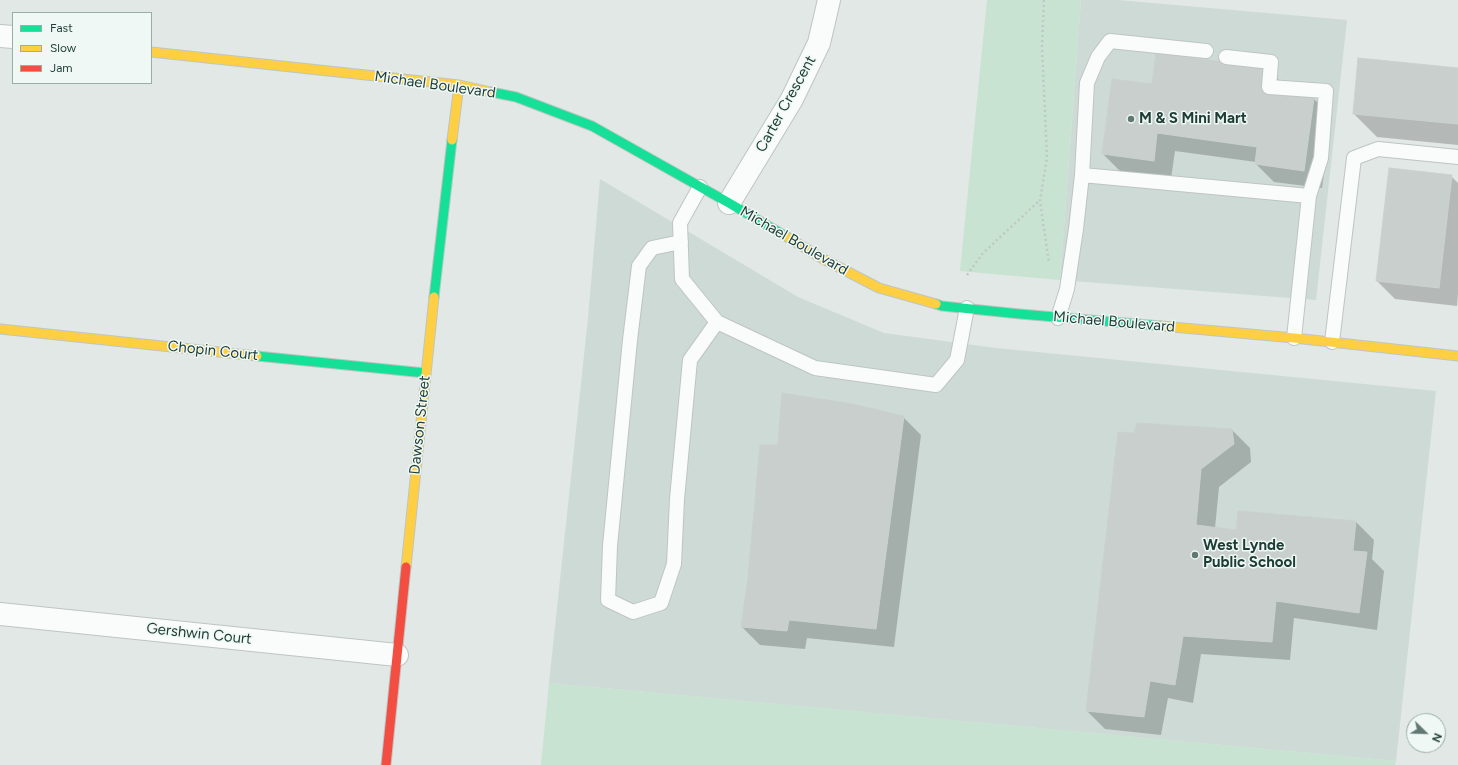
<!DOCTYPE html>
<html>
<head>
<meta charset="utf-8">
<style>
  body { margin:0 }
  #map { position:relative; width:1458px; height:765px; overflow:hidden; background:#e1e8e5; font-family:Figtree,sans-serif }
  canvas { display:block }
  .legend { position:absolute; left:12px; top:12px; width:140px; height:72px; box-sizing:border-box; background:#eff8f4; border:1px solid #9bada8; margin:0; padding:5px 7px; list-style:none; font-size:12px; color:#1e3c36 }
  .legend li { display:flex; align-items:center; gap:8px; height:20px }
  .legend b { width:20px; border:1px solid #9bada8 }
  .north { position:absolute; left:1406px; top:713px; width:40px; height:40px; box-sizing:border-box; background:#eff8f4; border:1px solid #9bada8; border-radius:50%; rotate:113deg; font-size:11px; font-weight:700; line-height:16px; text-align:center; color:#1e3c36 }
  .north::after { content:''; display:block; margin:auto; width:14px; height:18px; background:#627873; clip-path:polygon(50% 0,100% 100%,50% 72%,0 100%) }
</style>
</head>
<body>
<div id="map">
<canvas width="1458" height="765"></canvas>
<ul class="legend">
<li><b style="height:5px;background:#16e098"></b>Fast</li>
<li><b style="height:5px;background:#ffcf43"></b>Slow</li>
<li><b style="height:5px;background:#f24e42"></b>Jam</li>
</ul>
<div class="north">N</div>
</div>
<script>
const ctx = document.querySelector('canvas').getContext('2d');
ctx.lineJoin = 'round';
function paint(path, color) { ctx.fillStyle = color; ctx.fill(path, 'evenodd'); }
const shape = rows => new Path2D(rows.map(r => 'M' + r).join(''));
function strokePath(path, color, width, dash) { ctx.strokeStyle = color; ctx.lineWidth = width; ctx.lineCap = dash ? 'butt' : 'round'; ctx.setLineDash(dash || []); ctx.stroke(path); }
function label(font, color, halo, rows, align = 'center') {
  ctx.font = font + ' Figtree,sans-serif'; ctx.lineWidth = 3; ctx.setLineDash([]); ctx.textBaseline = 'middle'; ctx.strokeStyle = halo; ctx.fillStyle = color; for (const [text, x, y, turn = 0] of rows) {
    ctx.save(); ctx.translate(x, y); ctx.rotate((+turn || 0) * Math.PI / 180); ctx.textAlign = isNaN(turn) ? turn : align; if (halo) ctx.strokeText(text, 0, 0); ctx.fillText(text, 0, 0); ctx.restore();
  }
}
const built = shape([
  [1081,0,1118,0,1347,20,1316,300,1060,280],
  [600,179,798,297,884,333,996,348,1436,391,1396,761,549,683,588,318]
]);
const green = shape([
  [987,0,1081,0,1060,280,960,271],
  [549,683,952,720,1396,761,1395,765,541,765]
]);
const shadow = shape([
  [1268,69,1286,87,1285,95,1314,99,1332,117,1322,188,1274,182,1256,164,1256,162,1175,151,1171,179,1121,172,1103,154,1153,85],
  [1458,69,1458,145,1377,137,1354,114],
  [1451,176,1458,183,1458,294,1457,306,1395,299,1377,281],
  [903,417,921,435,894,647,807,638,805,649,760,645,742,627,779,446],
  [1232,430,1250,448,1251,462,1219,487,1215,528,1237,531,1239,512,1356,522,1374,540,1372,559,1384,571,1377,630,1294,618,1290,660,1201,654,1193,703,1168,698,1161,735,1105,729,1087,711,1135,434]
]);
const building = shape([
  [1156,53,1268,68,1265,91,1314,98,1304,171,1255,164,1257,147,1157,133,1154,161,1102,154,1112,79,1152,84,1156,53],
  [1358,58,1458,68,1458,124,1353,114,1358,58],
  [1389,168,1452,175,1439,288,1376,281,1389,168],
  [782,393,852,404,904,416,876,629,789,620,787,631,741,627,748,578,760,445,778,445,782,393],
  [1137,423,1232,429,1234,444,1201,469,1196,525,1236,530,1238,511,1356,521,1353,551,1367,552,1359,613,1276,601,1272,642,1183,636,1175,685,1150,681,1144,717,1086,711,1118,432,1134,433,1137,423]
]);
const path = shape([
  [1044,0,1042,47,1047,157,1040,201,1049,263],
  [967,275,983,253,1039,201]
]);
const lane = shape([
  [1226,57,1271,62,1269,87,1326,91,1321,158,1309,196,1294,338],
  [1082,175,1309,196],
  [700,187,680,223,682,279,717,322,815,368,936,385,957,360,967,308],
  [681,242,652,248,639,266,630,340,610,546,608,600,633,612,661,603,674,564,677,499,690,360,717,322],
  [1058,318,1067,289,1076,229,1082,175,1087,83,1098,57,1110,41,1206,51],
  [1332,342,1354,158,1378,149,1458,157]
]);
const street = shape([
  [0,36,13,37],
  [729,203,792,99,819,43,829,0],
  [0,614,397,655]
]);
const fast = shape([
  [491,92,516,97,592,126,729,203,787,237],
  [434,297,452,140],
  [936,304,942,306,1020,314,1161,326],
  [257,356,425,373]
]);
const slow = shape([
  [151,52,459,85,491,92],
  [452,140,459,85],
  [787,237,825,260,879,288,936,304],
  [1161,326,1294,338,1458,356],
  [0,329,257,356],
  [406,567,434,297]
]);
const jam = shape([
  [386,765,406,567]
]);
const markers = [
  [1131,119,4,"#627873"],
  [1195,555,4,"#627873"]
];
const streetNames = [
  ["Michael Boulevard",435,85,8],
  ["Carter Crescent",786,104,-61],
  ["Michael Boulevard",794,241,30],
  ["Michael Boulevard",1114,322,5],
  ["Chopin Court",213,351,6],
  ["Dawson Street",420,425,-84],
  ["Gershwin Court",199,634,6]
];
const poiNames = [
  ["M & S Mini Mart",1139,119],
  ["West Lynde",1203,546],
  ["Public School",1203,563]
];
paint(built, '#cedad5');
paint(green, '#c8e3d2');
paint(shadow, '#0003');
paint(building, '#c8cfcc');
strokePath(building, '#cad1ce', 1);
strokePath(lane, '#bec5c2', 16);
strokePath(street, '#bec5c2', 24);
strokePath(fast, '#bdc6c3', 11);
strokePath(slow, '#bdc6c3', 11);
strokePath(jam, '#bdc6c3', 11);
strokePath(path, '#bec8c6', 2.5, [2, 3]);
strokePath(lane, '#fafcfb', 14);
strokePath(street, '#fafcfb', 22);
strokePath(fast, '#16e098', 9);
strokePath(slow, '#ffcf43', 9);
strokePath(jam, '#f24e42', 9);
for (const [x, y, r, color] of markers) { const dot = new Path2D(); dot.arc(x, y, r, 0, 2 * Math.PI); ctx.fillStyle = color; ctx.fill(dot); strokePath(dot, '#eff8f4', 1.5); }
label('15px', '#1e3c36', '#eff8f4', streetNames);
label('bold 15px', '#1e3c36', '#eff8f4', poiNames, 'left');
</script>
</body>
</html>
